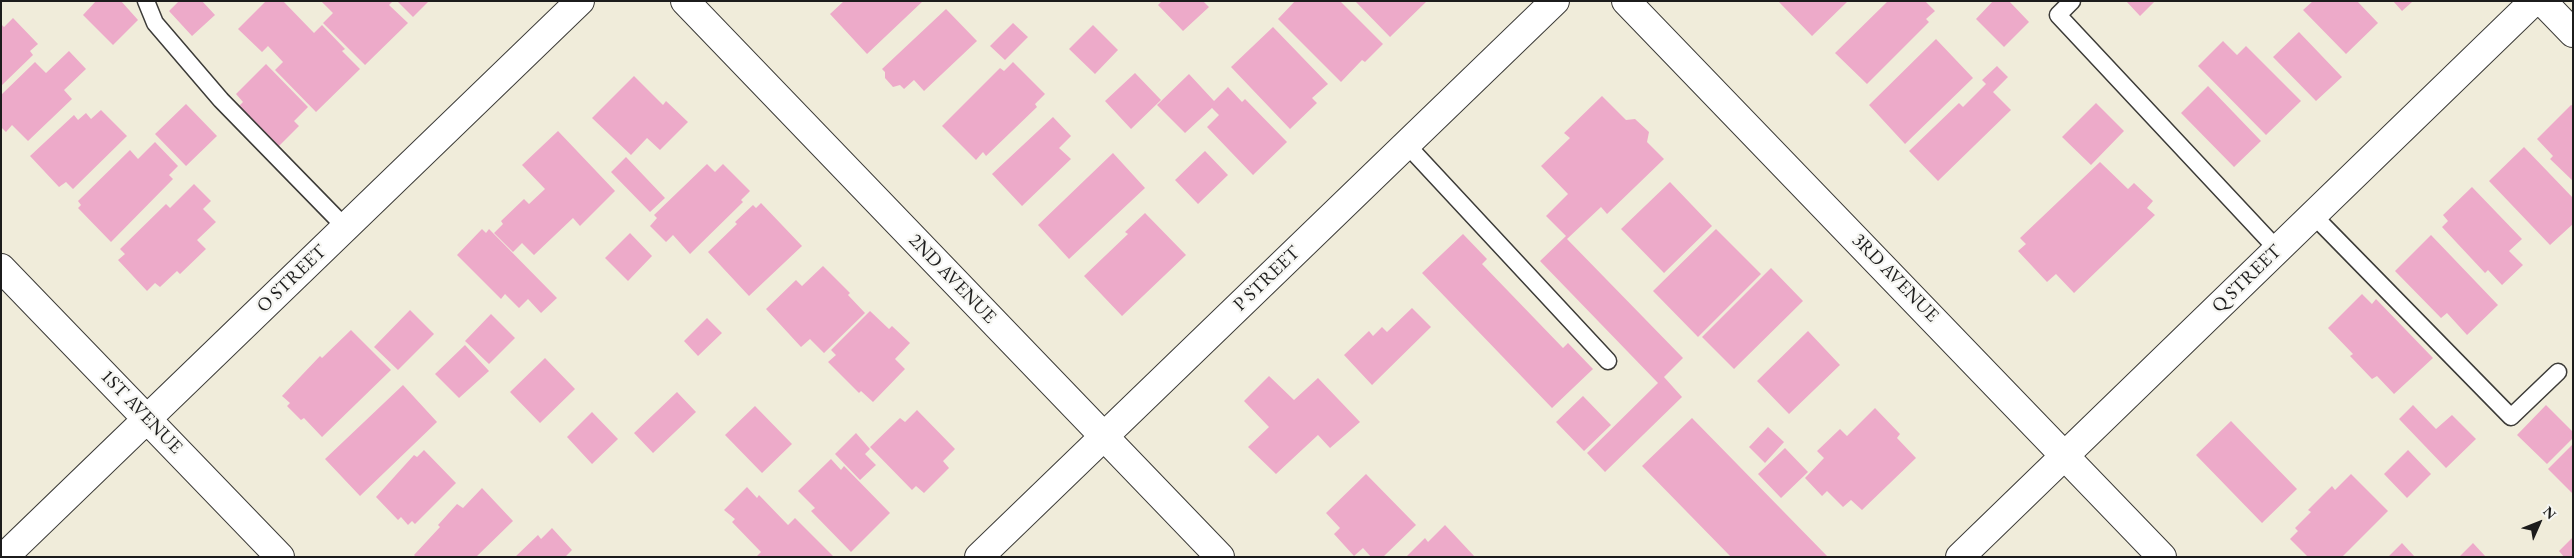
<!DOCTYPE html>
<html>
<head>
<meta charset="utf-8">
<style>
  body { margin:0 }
  #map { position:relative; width:2574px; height:558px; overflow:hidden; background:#f0ecda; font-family:"EB Garamond",serif }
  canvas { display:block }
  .frame { position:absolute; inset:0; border:2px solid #1c1c1c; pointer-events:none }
  .north { position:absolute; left:2514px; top:498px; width:50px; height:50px; -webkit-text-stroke:4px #f6f6f2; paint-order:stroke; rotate:46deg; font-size:14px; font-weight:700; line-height:20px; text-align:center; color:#1c1c1c }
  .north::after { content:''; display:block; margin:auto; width:18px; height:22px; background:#1c1c1c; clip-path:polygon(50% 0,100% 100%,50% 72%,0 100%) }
</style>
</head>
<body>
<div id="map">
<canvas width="2574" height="558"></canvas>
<div class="frame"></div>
<div class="north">N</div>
</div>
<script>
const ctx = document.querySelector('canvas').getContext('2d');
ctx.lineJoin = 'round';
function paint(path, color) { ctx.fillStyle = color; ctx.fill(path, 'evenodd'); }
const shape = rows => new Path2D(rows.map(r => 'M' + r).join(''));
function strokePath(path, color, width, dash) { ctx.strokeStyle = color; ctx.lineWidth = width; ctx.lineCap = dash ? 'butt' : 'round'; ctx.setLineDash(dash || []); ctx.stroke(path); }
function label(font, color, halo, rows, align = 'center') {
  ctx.font = font + ' "EB Garamond",serif'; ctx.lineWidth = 4.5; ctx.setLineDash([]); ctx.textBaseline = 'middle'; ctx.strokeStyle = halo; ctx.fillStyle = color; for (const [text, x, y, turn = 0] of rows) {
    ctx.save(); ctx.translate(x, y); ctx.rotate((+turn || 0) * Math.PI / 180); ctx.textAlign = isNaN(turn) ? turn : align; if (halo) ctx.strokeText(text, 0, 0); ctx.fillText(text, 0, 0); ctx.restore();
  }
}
const building = shape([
  [96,1,121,1,138,20,113,45,83,15],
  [179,1,202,1,215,15,192,36,169,11],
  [266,1,283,1,314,33,322,25,345,49,342,51,360,69,316,112,275,70,283,62,268,46,262,52,238,29],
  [321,1,393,1,389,5,408,23,365,65,323,23,333,13],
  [397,1,429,1,413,17],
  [844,1,923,1,867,54,830,14],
  [1162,1,1203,1,1209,7,1183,31,1158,5],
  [1295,1,1340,1,1383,44,1365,62,1362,60,1341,82,1278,19],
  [1355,1,1427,1,1390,37],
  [1778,1,1848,1,1812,36],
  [1888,1,1925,1,1935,11,1926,19,1929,22,1867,84,1835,53],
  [1993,1,2009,1,2029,22,2004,47,1976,19],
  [2126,1,2155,1,2140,16],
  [2313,1,2357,1,2378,23,2346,54,2303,10],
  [2393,1,2411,1,2412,2,2402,11],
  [946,9,977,41,924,91,914,80,904,89,900,85,893,87,885,78,885,72,882,69],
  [13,18,38,44,30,51,33,55,1,86,1,24,4,27],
  [1013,23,1028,37,1005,60,990,46],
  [1093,25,1118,50,1095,74,1069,49],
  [1273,27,1328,84,1312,98,1317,103,1290,129,1231,67],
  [2299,32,2342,77,2316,101,2273,57],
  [1936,39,1973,78,1905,144,1869,105],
  [2223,41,2237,55,2246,46,2301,101,2266,135,2198,66],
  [69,51,86,69,64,90,72,99,28,141,12,125,6,132,1,127,1,95,35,62,46,73],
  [1013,62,1045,94,1035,104,1037,107,986,156,983,152,976,160,942,126,1000,68,1004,71],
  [266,64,308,107,294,121,299,126,276,149,236,109,243,102,236,94],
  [1997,66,2008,77,1993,92,2011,110,1938,181,1909,151,1959,103,1963,107,1986,84,1982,80],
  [1135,73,1161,100,1131,129,1105,101],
  [1189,74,1214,101,1228,87,1242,102,1245,99,1287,142,1253,175,1207,127,1219,115,1212,108,1185,133,1157,105],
  [634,76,663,105,666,101,688,122,660,150,647,138,631,155,592,118],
  [2208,86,2261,141,2234,167,2181,113],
  [1602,96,1626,120,1635,119,1649,132,1647,142,1664,159,1607,214,1601,207,1567,239,1683,358,1664,377,1682,397,1605,472,1587,453,1658,383,1540,261,1566,236,1546,216,1568,194,1541,166,1570,138,1564,133],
  [2096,103,2124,131,2091,165,2062,137],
  [186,104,217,136,186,166,155,134],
  [2571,105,2573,106,2573,181,2550,159,2553,156,2537,139],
  [101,110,127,136,73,189,66,182,59,187,30,156,74,115,78,120,86,113,91,119],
  [1053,117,1071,136,1059,148,1071,159,1022,206,992,174],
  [558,131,615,191,580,226,573,218,534,255,522,243,513,252,494,233,503,224,501,221,524,199,529,204,545,189,522,165],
  [155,142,178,166,169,175,173,179,111,242,78,208,81,205,78,201,130,150,138,159],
  [2524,147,2573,198,2573,224,2550,245,2489,181],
  [1205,151,1228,175,1198,204,1175,180],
  [1113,153,1145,188,1069,259,1038,225],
  [626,157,665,198,650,212,611,172],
  [2100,162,2128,189,2134,183,2153,201,2147,208,2155,215,2074,293,2056,274,2047,282,2018,251,2026,244,2020,238],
  [707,164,715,172,723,164,750,191,741,200,743,202,690,254,673,235,666,242,650,226,657,218,654,215],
  [1670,182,1712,226,1664,273,1621,229],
  [194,184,211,201,203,209,216,222,197,240,206,249,180,274,177,271,160,287,155,283,147,291,118,260,125,254,120,249,166,204,170,208],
  [2472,187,2522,239,2509,251,2523,265,2502,285,2488,270,2485,273,2442,227,2448,221,2443,215],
  [761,203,802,246,749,296,708,252,737,224,735,222,753,205,756,208],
  [1145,213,1186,255,1122,316,1084,276,1128,234,1125,232],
  [482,229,486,233,489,229,557,298,541,313,528,299,519,308,505,294,501,299,457,255],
  [1716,229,1761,274,1698,337,1653,291],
  [630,233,652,256,628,281,605,258],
  [1463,234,1487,259,1482,264,1563,348,1568,343,1593,369,1552,408,1422,273],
  [2431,235,2498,305,2467,335,2447,313,2441,318,2395,271],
  [823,266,850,293,848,295,865,313,824,353,810,339,801,347,766,309,796,280,802,286],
  [1771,268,1803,301,1734,369,1702,337],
  [2362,294,2372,304,2376,299,2433,358,2394,394,2377,376,2372,379,2350,356,2353,354,2328,328],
  [1412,308,1431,327,1372,385,1344,355,1369,331,1373,336,1382,327,1387,332],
  [410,310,434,334,398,370,374,347],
  [870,311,889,329,892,326,910,343,895,359,905,369,873,402,861,391,859,393,828,362,836,355,831,350],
  [491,314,515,338,489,364,465,341],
  [707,318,722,333,698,356,684,341],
  [351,330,391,370,322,437,304,418,301,420,287,406,290,403,282,396,320,356,322,358],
  [1808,331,1840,365,1789,414,1757,381],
  [465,345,489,371,459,398,435,374],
  [545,358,575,389,540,423,510,392],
  [1269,376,1294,400,1318,378,1360,422,1330,448,1318,435,1276,474,1248,447,1269,427,1244,401],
  [403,385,437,422,360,496,325,459],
  [677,392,696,412,653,453,634,433],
  [1583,396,1611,425,1584,451,1556,422],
  [2413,405,2436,429,2452,415,2476,439,2446,468,2399,419],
  [2546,405,2573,432,2573,438,2547,464,2517,435],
  [755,406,792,444,762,473,725,435],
  [1875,408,1900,434,1897,438,1916,458,1862,510,1851,500,1843,507,1827,491,1822,496,1805,478,1824,458,1817,451,1840,429,1847,436],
  [917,410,955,449,943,461,949,468,924,493,916,486,912,490,870,447,900,418,905,422],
  [592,412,618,439,592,464,567,437],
  [1692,418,1828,557,1731,557,1642,466],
  [2231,421,2297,489,2262,523,2196,455],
  [1768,427,1784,442,1765,463,1749,447],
  [856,433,870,449,865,454,876,465,860,480,835,454],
  [2573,444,2573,494,2548,469],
  [1785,448,1808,472,1781,498,1758,474],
  [424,450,456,483,415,524,412,521,408,525,401,517,398,520,376,497,414,455,417,457],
  [2408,450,2431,474,2407,498,2384,474],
  [831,459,841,470,844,466,890,513,851,552,811,511,815,508,798,491],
  [1366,474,1416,525,1383,557,1371,557,1363,548,1354,556,1334,534,1340,528,1326,513],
  [2351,474,2388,511,2342,557,2308,557,2290,539,2298,531,2295,528,2311,512,2308,510,2332,486,2335,490],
  [747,487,757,498,759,495,788,525,795,518,834,557,756,557,761,552,732,522,735,519,724,510],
  [482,488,513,521,476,557,416,557,414,555,440,527,438,525,457,504,463,508],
  [1445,525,1475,557,1406,557,1425,538,1428,542],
  [552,528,572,550,565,557,515,557,538,535,541,539],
  [2573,537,2573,557,2564,557,2559,551],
  [2402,543,2415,557,2388,557],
  [2473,543,2486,557,2459,557]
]);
const service = shape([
  [146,1,155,23,221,100,345,227],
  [2072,1,2058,15,2277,249],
  [1407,145,1608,361],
  [2314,216,2511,417,2558,372]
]);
const minor = shape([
  [2542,1,2573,33],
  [1,268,280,557],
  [4,557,580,1],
  [979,557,1555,1],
  [1960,557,2534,1]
]);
const tertiary = shape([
  [685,1,1220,557],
  [1626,1,2162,557]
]);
const streetNames = [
  ["3RD AVENUE",1895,278,46],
  ["O STREET",292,279,-44],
  ["2ND AVENUE",952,279,46],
  ["P STREET",1267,279,-44],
  ["Q STREET",2247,279,-44],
  ["1ST AVENUE",141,412,46]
];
paint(building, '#edaac9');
strokePath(service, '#3c3b38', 19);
strokePath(minor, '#3c3b38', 30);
strokePath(tertiary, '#3c3b38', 30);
strokePath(service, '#fff', 16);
strokePath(minor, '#fff', 28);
strokePath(tertiary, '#fff', 28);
label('19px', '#1c1c1c', '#f6f6f2', streetNames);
</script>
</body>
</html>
